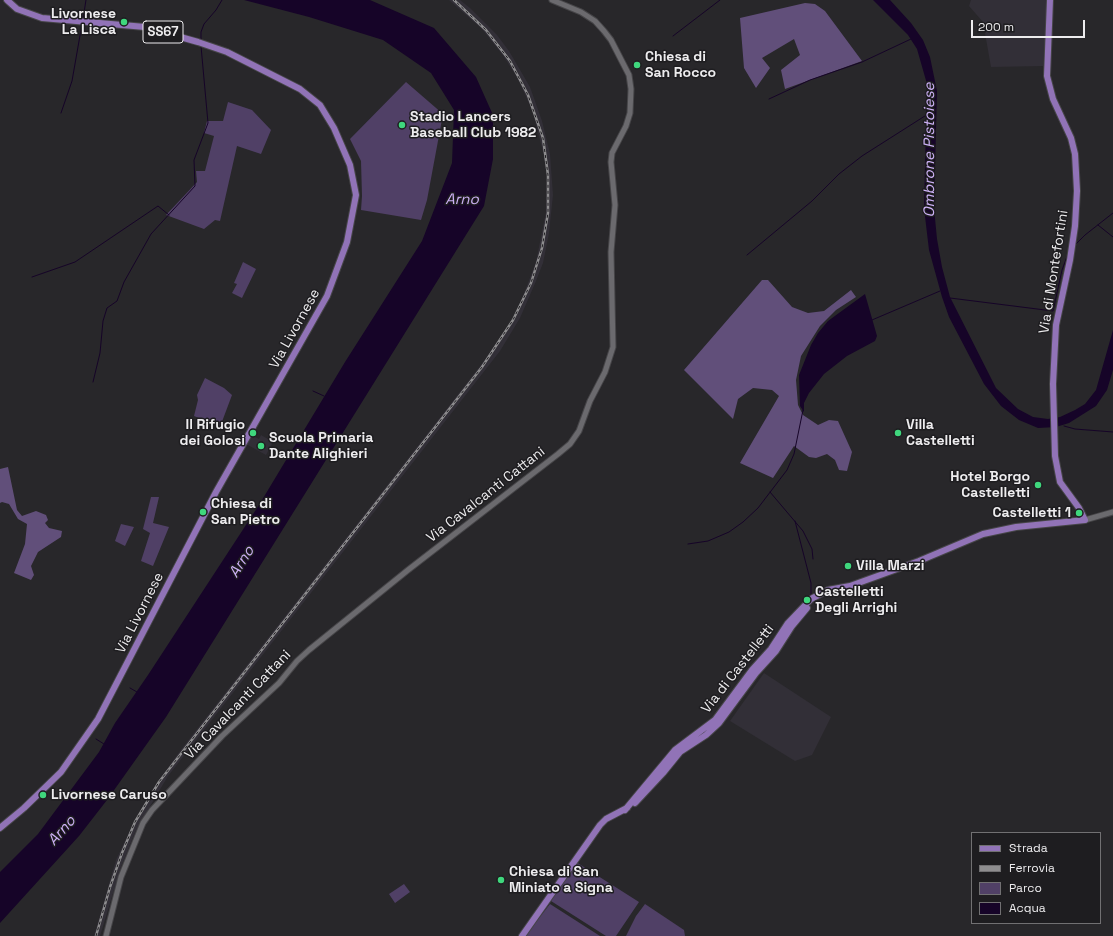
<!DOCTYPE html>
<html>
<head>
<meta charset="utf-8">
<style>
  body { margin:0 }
  #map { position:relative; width:1113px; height:936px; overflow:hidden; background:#28272a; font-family:"Space Grotesk",sans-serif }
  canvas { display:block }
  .legend { position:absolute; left:971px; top:832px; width:130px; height:92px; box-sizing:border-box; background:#1e1d20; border:1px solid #717072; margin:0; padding:5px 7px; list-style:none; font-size:12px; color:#edecee }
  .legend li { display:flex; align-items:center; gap:8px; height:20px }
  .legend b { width:20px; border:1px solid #717072 }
  .scale { position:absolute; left:971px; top:20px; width:114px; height:18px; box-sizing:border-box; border:2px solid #edecee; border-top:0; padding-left:5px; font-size:12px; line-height:14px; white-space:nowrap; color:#edecee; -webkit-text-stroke:3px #1e1d20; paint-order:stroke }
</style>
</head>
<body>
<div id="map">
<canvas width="1113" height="936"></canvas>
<ul class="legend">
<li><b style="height:5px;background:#9173b7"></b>Strada</li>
<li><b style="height:5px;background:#8e8d8f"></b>Ferrovia</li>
<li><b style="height:11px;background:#504066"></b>Parco</li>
<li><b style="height:11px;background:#160428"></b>Acqua</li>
</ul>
<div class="scale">200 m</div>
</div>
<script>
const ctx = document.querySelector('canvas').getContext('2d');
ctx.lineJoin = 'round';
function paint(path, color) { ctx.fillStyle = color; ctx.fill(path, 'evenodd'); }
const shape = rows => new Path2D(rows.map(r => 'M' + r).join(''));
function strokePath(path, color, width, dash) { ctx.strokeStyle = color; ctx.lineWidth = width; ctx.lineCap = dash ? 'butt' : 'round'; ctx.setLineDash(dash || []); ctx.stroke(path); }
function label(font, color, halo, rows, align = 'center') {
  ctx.font = font + ' "Space Grotesk",sans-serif'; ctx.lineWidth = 3; ctx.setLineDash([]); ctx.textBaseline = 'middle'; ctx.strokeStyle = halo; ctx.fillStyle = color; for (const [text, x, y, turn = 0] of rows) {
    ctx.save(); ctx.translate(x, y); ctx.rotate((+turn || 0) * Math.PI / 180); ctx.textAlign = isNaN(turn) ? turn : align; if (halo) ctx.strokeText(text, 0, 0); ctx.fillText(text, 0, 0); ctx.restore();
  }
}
const built = shape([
  [449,0,460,0,470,8,497,35,509,51,530,87,542,121,550,154,553,195,549,233,543,263,536,281,520,318,500,351,168,776,136,830,121,867,100,936,94,936,116,860,136,818,157,783,180,751,484,361,512,320,523,296,536,262,546,212,547,177,544,156,533,112,517,77,502,54,482,29],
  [971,0,1048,0,1043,66,991,67,983,22,969,6],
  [251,435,259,439,261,435,273,442,266,455,246,444],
  [764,673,831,717,812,755,795,761,730,721]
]);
const green = shape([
  [406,82,443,114,427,200,421,220,361,210,362,196,361,161,350,139],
  [228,102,252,110,271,130,261,154,237,146,220,221,215,220,204,229,166,215,197,182,196,171,205,171,214,136,204,133,207,121,223,121],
  [243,262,256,269,242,298,232,293,237,284,234,283],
  [205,378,224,388,232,395,220,427,194,416,198,400,197,395],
  [151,497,159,497,153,523,169,527,153,566,141,561,150,533,143,529],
  [121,524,134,527,125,546,115,541],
  [576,862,639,902,616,936,606,936,551,901],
  [404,884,410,892,395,903,389,894],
  [550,904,600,936,525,936],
  [645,904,684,930,685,936,626,936,636,916]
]);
const forest = shape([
  [805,3,815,4,825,11,862,61,785,89,781,70,800,55,794,39,762,58,770,68,756,88,744,68,740,18],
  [762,280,768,280,792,307,808,313,824,311,851,290,856,297,836,310,820,326,801,356,796,380,798,405,803,415,818,425,829,420,838,421,852,452,847,471,839,470,835,460,827,454,816,458,809,457,794,446,773,478,740,463,779,396,772,390,753,388,738,399,733,419,684,370],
  [8,467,17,510,22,516,36,511,46,515,48,520,45,523,49,528,62,531,61,537,38,552,31,566,34,575,31,580,14,573,25,544,27,524,18,519,9,504,2,502,0,503,0,469]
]);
const water = shape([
  [244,0,370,0,434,28,476,77,493,115,493,159,484,206,166,717,107,800,79,836,0,923,0,872,38,834,99,752,115,723,148,675,259,505,345,362,422,241,452,163,454,110,431,73,383,40,309,17],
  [873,0,890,0,911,23,923,40,930,57,937,91,934,208,937,239,942,267,950,297,996,388,1018,409,1033,417,1048,419,1060,417,1075,410,1085,404,1096,390,1113,330,1113,370,1107,390,1096,406,1069,423,1056,427,1038,428,1019,420,1001,406,984,384,949,317,942,297,929,250,924,208,927,84,917,49,908,35],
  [865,294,877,336,875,341,847,356,824,374,809,393,804,403,804,412,800,406,799,375,811,345,818,333,828,321]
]);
const stream = shape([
  [83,19,86,0],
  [673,36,720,0],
  [201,41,201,32,204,24,216,10,222,0],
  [769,99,810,80,862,62,911,39],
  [61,113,72,81,82,24],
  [1098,225,1113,237],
  [1075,245,1085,235,1113,213],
  [747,255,812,201,839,174,862,156,928,114],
  [32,277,75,262,158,206,169,215],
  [950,298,1053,311,1062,270,1068,254],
  [872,320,940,291],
  [93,382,100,353,103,321,107,308,117,301,124,282,151,234,195,186,194,160,208,123,201,46],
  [313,391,324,396],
  [1064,426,1075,429,1113,432],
  [770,492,803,531,812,549,813,559],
  [795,521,811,583,811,595],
  [688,544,708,541,729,532,743,522,758,508,787,470,794,454,803,410],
  [130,688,137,692],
  [96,739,104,744]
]);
const minor = shape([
  [1085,520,1113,512],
  [106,936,121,877,143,823,152,810,222,736,279,683,297,661,309,650,408,570,558,454,570,444,579,431,590,401,605,372,613,347,611,252,615,205,611,162,612,153,626,126,630,113,631,89,629,75,611,40,604,31,595,21,581,12,552,0]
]);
const major = shape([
  [635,803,663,773,680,752,706,735,719,723,756,673,776,651,792,626,807,608],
  [625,810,675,750,715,720,752,670,771,649,788,623,811,599,828,590,850,586,919,561,983,534,1016,527,1085,520,1079,508,1060,482,1055,456,1053,384,1056,325,1070,260,1075,226,1077,191,1075,154,1071,138,1053,99,1047,76,1050,0],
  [0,828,24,808,61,772,98,719,216,492,327,296,347,242,356,195,350,165,334,128,320,105,300,89,227,52,198,42,145,27,42,18,17,9,7,0],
  [522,936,600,825,606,819,627,808]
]);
const rail = shape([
  [96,936,110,887,122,853,135,822,159,782,482,367,513,320,531,283,542,248,548,213,548,175,543,138,528,95,510,61,486,30,454,0]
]);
const markers = [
  [124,22,4,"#3fd77d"],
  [637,65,4,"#3fd77d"],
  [402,125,4,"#3fd77d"],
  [253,433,4,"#3fd77d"],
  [898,433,4,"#3fd77d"],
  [261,446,4,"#3fd77d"],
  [1038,485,4,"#3fd77d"],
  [203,512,4,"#3fd77d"],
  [1079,513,4,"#3fd77d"],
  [848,566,4,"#3fd77d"],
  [807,600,4,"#3fd77d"],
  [43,795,4,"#3fd77d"],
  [501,880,4,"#3fd77d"]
];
const shields = [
  [163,32,40]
];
const shieldNames = [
  ["SS67",163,32]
];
const poiNames = [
  ["Livornese",116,14,"right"],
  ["La Lisca",116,30,"right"],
  ["Chiesa di",645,57],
  ["San Rocco",645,73],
  ["Stadio Lancers",410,117],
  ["Baseball Club 1982",410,133],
  ["Il Rifugio",245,425,"right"],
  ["dei Golosi",245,441,"right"],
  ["Villa",906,425],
  ["Castelletti",906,441],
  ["Scuola Primaria",269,438],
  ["Dante Alighieri",269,454],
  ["Hotel Borgo",1030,477,"right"],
  ["Castelletti",1030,493,"right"],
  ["Chiesa di",211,504],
  ["San Pietro",211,520],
  ["Castelletti 1",1071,513,"right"],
  ["Villa Marzi",856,566],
  ["Castelletti",815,592],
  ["Degli Arrighi",815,608],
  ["Livornese Caruso",51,795],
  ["Chiesa di San",509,872],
  ["Miniato a Signa",509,888]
];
const streetNames = [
  ["Via di Montefortini",1054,272,-81],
  ["Via Livornese",295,329,-61],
  ["Via Cavalcanti Cattani",486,495,-38],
  ["Via Livornese",140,613,-63],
  ["Via di Castelletti",738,669,-52],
  ["Via Cavalcanti Cattani",238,705,-46]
];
const waterNames = [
  ["Ombrone Pistoiese",930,150,-90],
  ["Arno",462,200],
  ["Arno",242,562,-58],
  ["Arno",62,831,-49]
];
paint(built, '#322f37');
paint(green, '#504066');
paint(forest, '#614f7a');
paint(water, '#160428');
strokePath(stream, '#160428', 1);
strokePath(minor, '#464548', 7);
strokePath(major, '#464548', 8);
strokePath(minor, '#6b6a6e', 5);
strokePath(major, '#9173b7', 6);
strokePath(rail, '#8e8d8f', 2.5);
strokePath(rail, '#1e1d20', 1, [3]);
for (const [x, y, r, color] of markers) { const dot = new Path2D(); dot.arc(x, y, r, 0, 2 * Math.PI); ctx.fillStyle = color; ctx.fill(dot); strokePath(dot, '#1e1d20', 1.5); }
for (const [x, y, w] of shields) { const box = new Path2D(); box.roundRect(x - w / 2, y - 11, w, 22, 3); ctx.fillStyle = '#1e1d20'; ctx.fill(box); strokePath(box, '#edecee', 1); }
label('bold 13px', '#edecee', null, shieldNames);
label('bold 14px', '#edecee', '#1e1d20', poiNames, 'left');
label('14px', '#edecee', '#1e1d20', streetNames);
label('italic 15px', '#cdb1f6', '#1e1d20', waterNames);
</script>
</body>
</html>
